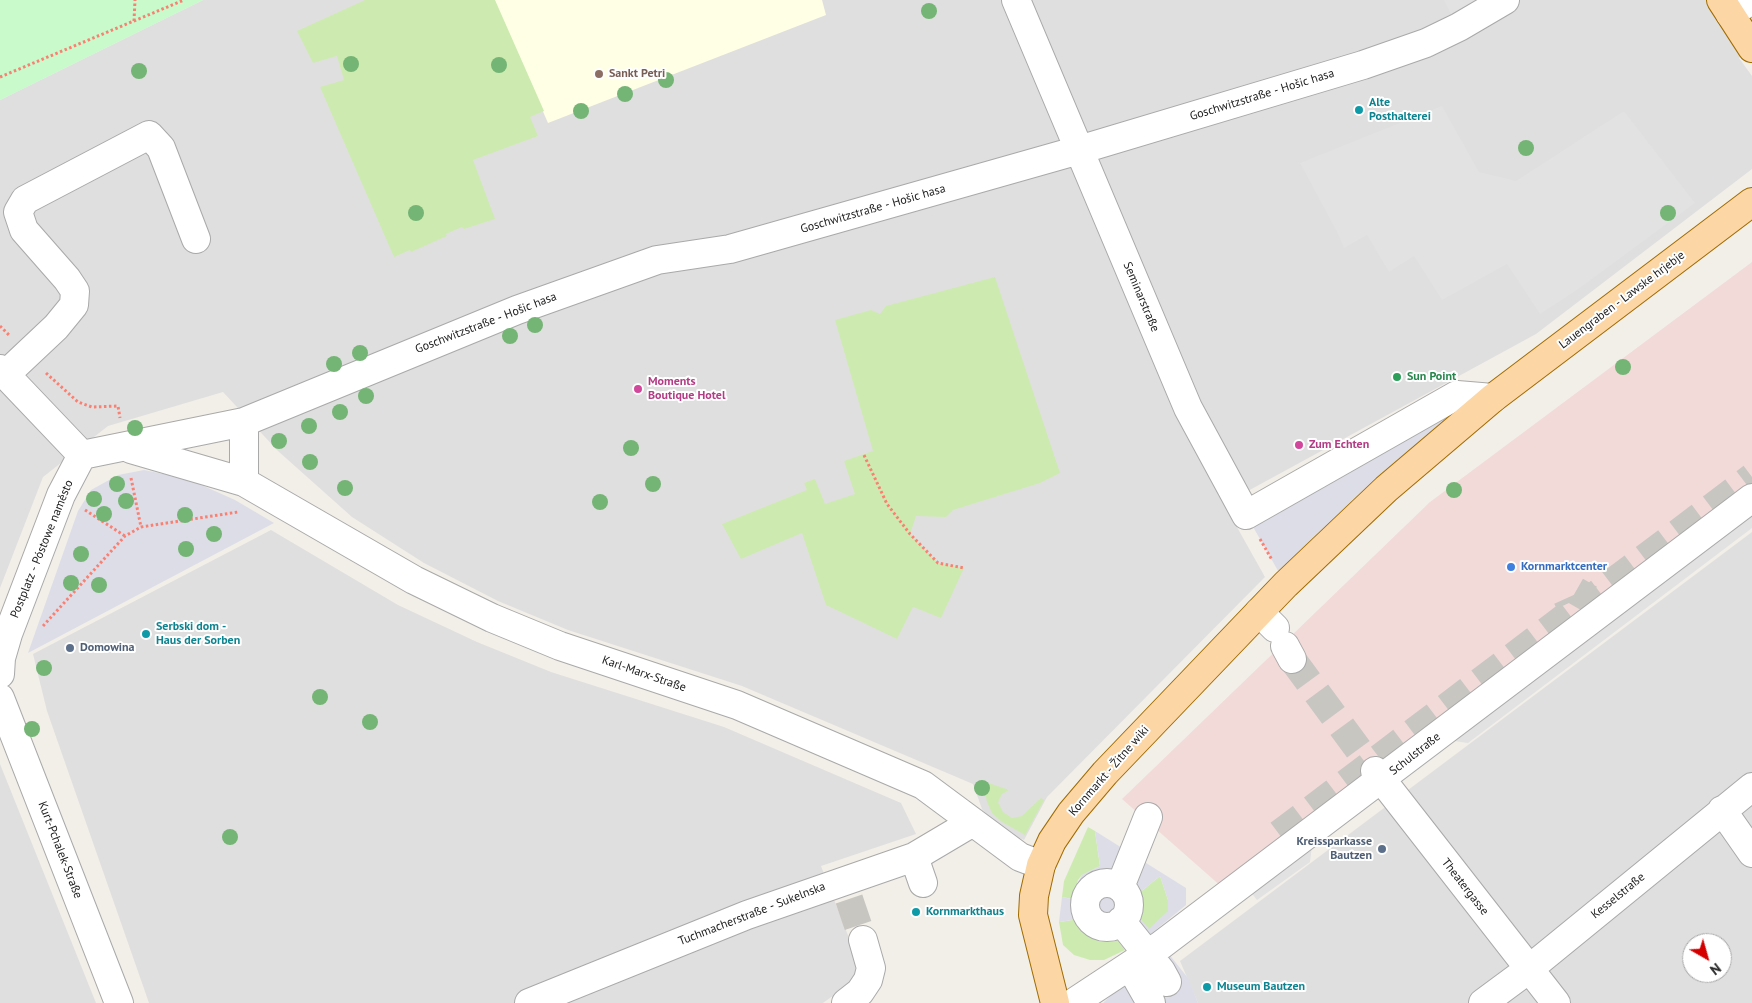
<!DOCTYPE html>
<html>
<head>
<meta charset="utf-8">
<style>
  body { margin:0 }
  #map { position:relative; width:1752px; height:1003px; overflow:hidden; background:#f2efe9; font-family:"PT Sans",sans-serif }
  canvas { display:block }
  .north { position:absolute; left:1682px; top:933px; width:50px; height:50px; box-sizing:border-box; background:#fff; border:1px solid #a7a7a7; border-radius:50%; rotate:142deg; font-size:14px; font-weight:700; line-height:20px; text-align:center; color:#222 }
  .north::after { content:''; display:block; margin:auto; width:18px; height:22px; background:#d40000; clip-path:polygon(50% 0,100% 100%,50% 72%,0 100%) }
</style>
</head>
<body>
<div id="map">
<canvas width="1752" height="1003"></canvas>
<div class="north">N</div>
</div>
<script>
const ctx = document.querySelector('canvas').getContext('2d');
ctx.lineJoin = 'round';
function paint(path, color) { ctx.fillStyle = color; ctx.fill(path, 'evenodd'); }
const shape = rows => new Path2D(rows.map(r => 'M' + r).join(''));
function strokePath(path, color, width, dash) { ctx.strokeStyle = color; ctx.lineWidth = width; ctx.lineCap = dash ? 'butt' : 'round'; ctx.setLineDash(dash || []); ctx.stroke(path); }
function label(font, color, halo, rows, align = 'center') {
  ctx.font = font + ' "PT Sans",sans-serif'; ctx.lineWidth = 4; ctx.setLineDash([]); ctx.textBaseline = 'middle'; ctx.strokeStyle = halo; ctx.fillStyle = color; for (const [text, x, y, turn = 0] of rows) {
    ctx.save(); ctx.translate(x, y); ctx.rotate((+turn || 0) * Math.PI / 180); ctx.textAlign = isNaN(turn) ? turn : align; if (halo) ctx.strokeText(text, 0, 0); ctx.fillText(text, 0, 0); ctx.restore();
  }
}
const residential = shape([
  [203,0,1752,0,1752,48,1739,58,1752,76,1752,169,1536,334,1224,504,1265,577,1047,797,1024,840,999,829,982,809,973,784,742,686,568,630,498,601,424,563,352,517,278,451,223,392,108,426,43,477,0,588,0,100],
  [271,530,398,605,477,642,551,672,724,727,901,803,916,834,821,866,863,974,823,1003,149,1003,47,711,33,654],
  [1752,532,1752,1003,1198,1003,1180,961],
  [1692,943,1722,943,1722,973,1692,973],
  [0,764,96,1003,0,1003]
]);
const commercial = shape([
  [1752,262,1752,488,1223,888,1122,799,1430,502]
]);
const education = shape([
  [494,0,822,0,826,15,548,123]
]);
const grass = shape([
  [365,0,495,0,544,111,530,117,538,136,473,160,495,219,464,229,462,227,446,234,447,236,411,252,410,250,394,257,320,87,344,80,337,56,313,63,297,31],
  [995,277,1060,473,1040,483,953,510,946,517,916,516,910,534,938,563,964,568,941,618,913,607,897,639,826,605,802,533,741,559,722,524,807,490,804,483,815,479,825,504,855,494,844,461,873,451,835,320,871,310,880,314,886,306],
  [983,781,1009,790,1002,794,998,802,1003,812,1012,818,1022,816,1041,798,1044,800,1025,835,1002,822,992,813,987,802],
  [1088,827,1095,831,1100,866,1082,875,1078,880,1072,899,1062,897,1064,881],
  [1160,876,1168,900,1169,911,1149,930,1135,913,1138,894],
  [1080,919,1091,928,1110,931,1125,950,1104,960,1090,960,1074,955,1063,945,1059,922]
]);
const park = shape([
  [0,0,203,0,0,100]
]);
const parking = shape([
  [1444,0,1476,0,1451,14],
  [1442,106,1479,172,1516,181,1624,111,1695,203,1577,290,1540,314,1507,264,1442,300,1414,256,1389,272,1367,235,1344,248,1337,232,1300,163],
  [1752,511,1752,528,1468,743,1447,740],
  [1312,846,1310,862,1257,900,1250,891]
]);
const plaza = shape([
  [1452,405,1466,407,1281,576,1248,518],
  [144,470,188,479,235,500,274,523,28,653,78,511,91,490,118,475],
  [1095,831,1186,888,1186,905,1152,933,1188,978,1198,1003,1165,1003,1157,984,1110,931,1091,928,1079,919,1059,922,1062,897,1072,899,1074,890,1082,875,1100,866],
  [1160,876,1168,900,1168,911,1149,929,1135,913,1138,894],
  [1125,982,1139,1003,1103,1003]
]);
const minorTunnel = shape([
  [1576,591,1590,599,1752,477],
  [1292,659,1364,757],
  [1279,834,1573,611,1567,598],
  [849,899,863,940]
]);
const path = shape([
  [134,21,135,0],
  [0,77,184,0],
  [0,326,9,335],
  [46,373,78,402,92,407,118,406,120,418],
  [864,455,887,504,910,534,938,563,964,568],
  [131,478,141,527],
  [85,510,125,536],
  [1260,539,1272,560],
  [43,626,125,536,141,527,238,512]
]);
const minor = shape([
  [1016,0,1188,408,1246,515,1457,395,1493,398],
  [1730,14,1752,0],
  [0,369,82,455],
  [5,375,56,327,74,305,75,291,67,279,24,230,18,212,25,200,149,135,161,148,196,239],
  [131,449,244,482,414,580,492,618,560,646,737,705,923,785,1020,857,1041,865],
  [82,455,244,422,517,310,657,260,730,249,1079,150,1363,65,1426,43,1459,27,1505,0],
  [244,482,244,422],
  [1259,612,1275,628],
  [1285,646,1292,659],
  [0,674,1,658,8,634,61,495,82,455],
  [0,698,119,1003],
  [1375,771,1556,1003],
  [1722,810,1752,853],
  [914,857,923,883],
  '1085 905a22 22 0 1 1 44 0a22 22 0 1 1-44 0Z',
  [1120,887,1148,817],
  [1121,921,1161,971,1167,982],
  [1130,966,1151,1003],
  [529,1003,747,915,914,857,973,822],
  [846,1003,860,992,868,980,871,968,863,940],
  [1073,1003,1161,945,1752,498],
  [1483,1003,1529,969,1752,787]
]);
const major = shape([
  [1721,0,1752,48],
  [1055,1003,1033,915,1034,896,1041,865,1052,841,1071,813,1105,773,1286,584,1386,489,1493,398,1752,202]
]);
const trees = [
  [929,11],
  [351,64],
  [499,65],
  [139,71],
  [666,80],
  [625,94],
  [581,111],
  [1526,148],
  [416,213],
  [1668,213],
  [535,325],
  [510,336],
  [360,353],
  [334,364],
  [1623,367],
  [366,396],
  [340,412],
  [309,426],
  [135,428],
  [279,441],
  [631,448],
  [310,462],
  [117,484],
  [653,484],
  [345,488],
  [1454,490],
  [94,499],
  [126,501],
  [600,502],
  [104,514],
  [185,515],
  [214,534],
  [186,549],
  [81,554],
  [71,583],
  [99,585],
  [44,668],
  [320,697],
  [370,722],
  [32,729],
  [982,788],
  [230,837]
];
const markers = [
  [599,74,5,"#8d6e63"],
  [1359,110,5,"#0f9aa8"],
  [1397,377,5,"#2e9e5b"],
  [638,389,5,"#d1479c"],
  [1299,445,5,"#d1479c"],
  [1511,567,5,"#3f7fe0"],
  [146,634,5,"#0f9aa8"],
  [70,648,5,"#5c6f8a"],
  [1382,849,5,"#5c6f8a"],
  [916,912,5,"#0f9aa8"],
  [1207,987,5,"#0f9aa8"]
];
const educationNames = [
  ["Sankt Petri",609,74]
];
const streetNames = [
  ["Goschwitzstraße - Hošic hasa",1262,95,-17],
  ["Goschwitzstraße - Hošic hasa",873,209,-16],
  ["Seminarstraße",1141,297,67],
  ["Lauengraben - Lawske hrjebje",1622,300,-37],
  ["Goschwitzstraße - Hošic hasa",486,323,-21],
  ["Postplatz - Póstowe naměsto",42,549,-68],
  ["Karl-Marx-Straße",644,674,19],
  ["Schulstraße",1415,754,-38],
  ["Kornmarkt - Žitne wiki",1109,771,-49],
  ["Kurt-Pchalek-Straße",60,850,69],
  ["Theatergasse",1465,887,52],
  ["Kesselstraße",1618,896,-39],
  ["Tuchmacherstraße - Sukelnska",752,914,-21]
];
const cultureNames = [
  ["Alte",1369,103],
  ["Posthalterei",1369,117],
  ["Serbski dom -",156,627],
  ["Haus der Sorben",156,641],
  ["Kornmarkthaus",926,912],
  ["Museum Bautzen",1217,987]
];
const leisureNames = [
  ["Sun Point",1407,377]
];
const hotelNames = [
  ["Moments",648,382],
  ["Boutique Hotel",648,396],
  ["Zum Echten",1309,445]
];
const shopNames = [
  ["Kornmarktcenter",1521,567]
];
const serviceNames = [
  ["Domowina",80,648],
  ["Kreissparkasse",1372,842,"right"],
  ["Bautzen",1372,856,"right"]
];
paint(residential, '#e0dfdf');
paint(commercial, '#f2dad9');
paint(education, '#ffffe5');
paint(grass, '#cdebb0');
paint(park, '#c8facc');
paint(parking, '#e2e2e2');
paint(plaza, '#dddde8');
strokePath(minorTunnel, '#c8c6c1', 28, [28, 14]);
strokePath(minor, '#a9a9a9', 30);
strokePath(major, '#a06b00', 30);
strokePath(path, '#fa8072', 3, [2.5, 2.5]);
strokePath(minor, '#fff', 28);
strokePath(major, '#fcd6a4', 28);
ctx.fillStyle = '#74b475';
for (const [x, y] of trees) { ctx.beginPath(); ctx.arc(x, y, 8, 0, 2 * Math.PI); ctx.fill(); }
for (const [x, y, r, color] of markers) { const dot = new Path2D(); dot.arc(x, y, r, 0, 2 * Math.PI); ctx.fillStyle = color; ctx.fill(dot); strokePath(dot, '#fff', 2); }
label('bold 12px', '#785e54', '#fff', educationNames, 'left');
label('12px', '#222', '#fff', streetNames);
label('bold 12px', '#0d838f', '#fff', cultureNames, 'left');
label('bold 12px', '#27864d', '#fff', leisureNames, 'left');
label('bold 12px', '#b23c85', '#fff', hotelNames, 'left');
label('bold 12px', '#366cbe', '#fff', shopNames, 'left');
label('bold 12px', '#4e5e75', '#fff', serviceNames, 'left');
</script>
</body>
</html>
